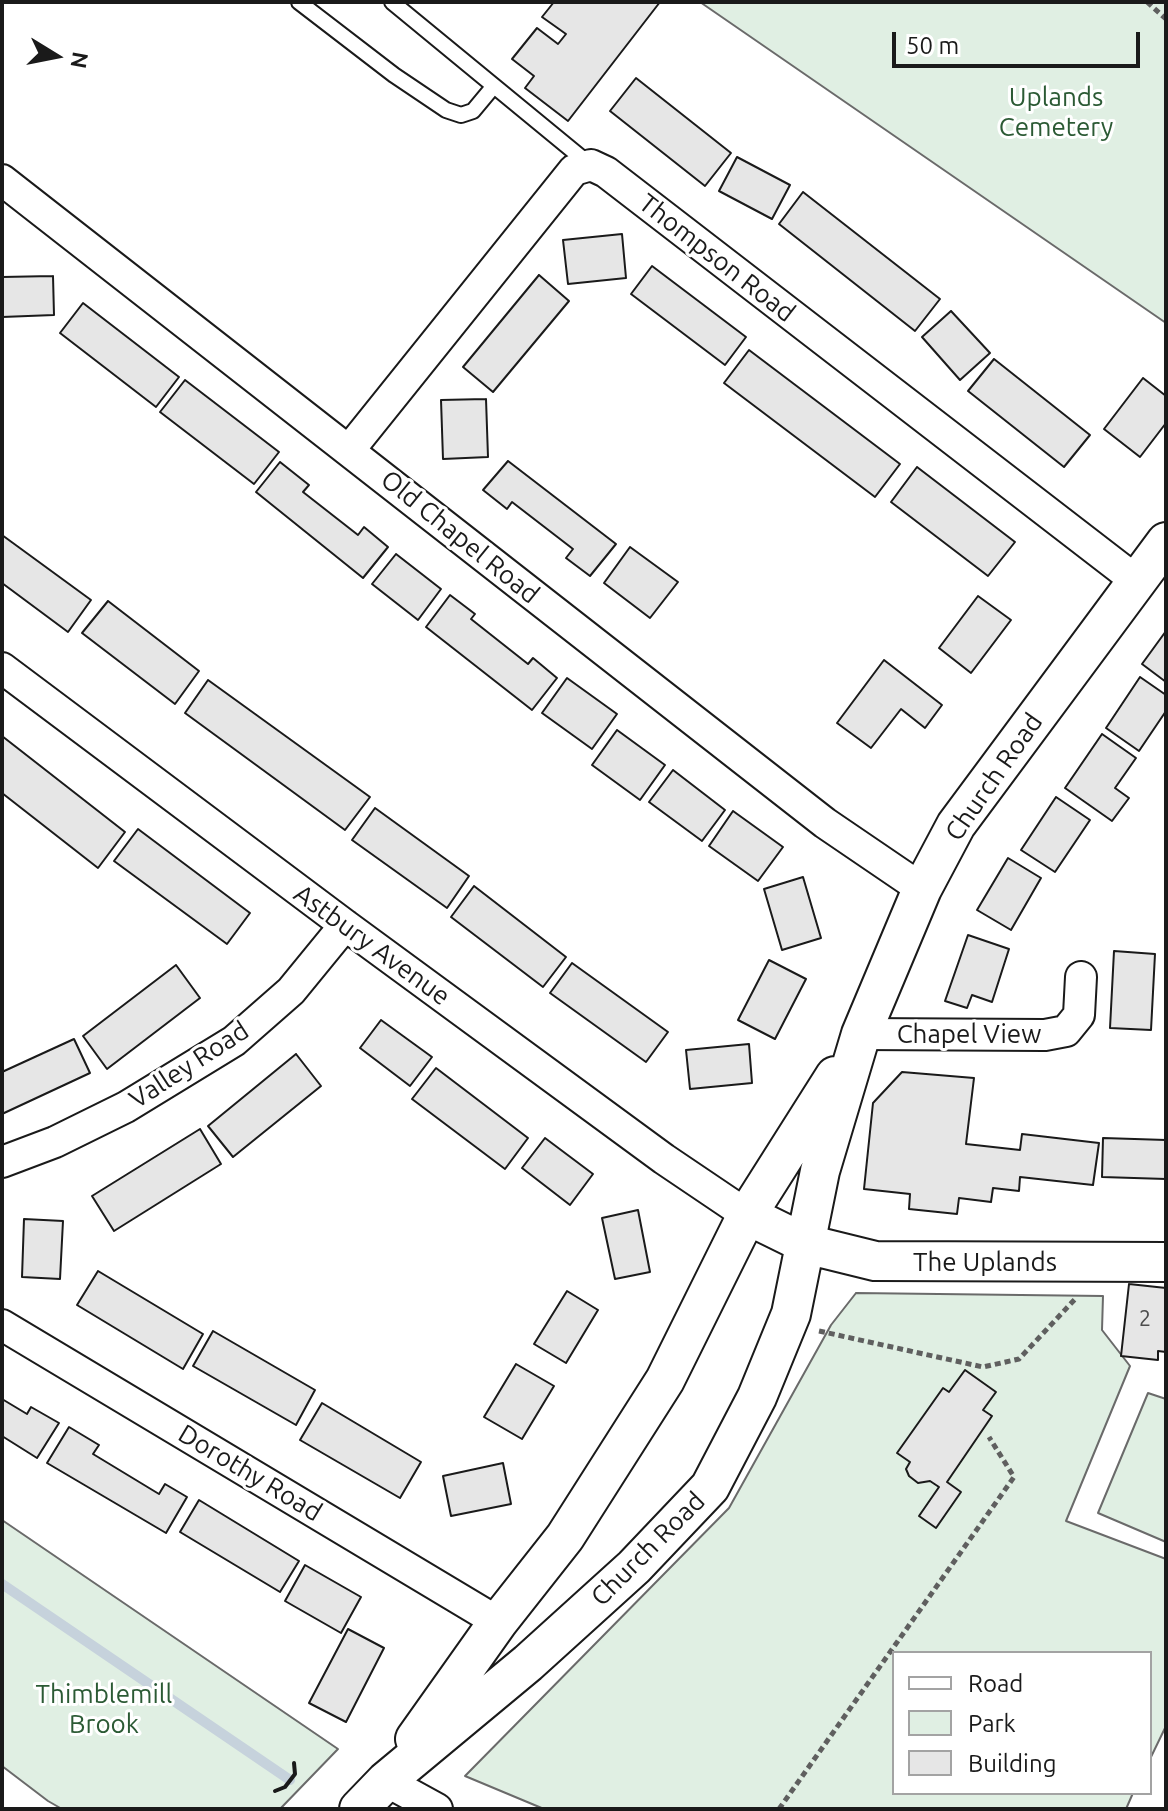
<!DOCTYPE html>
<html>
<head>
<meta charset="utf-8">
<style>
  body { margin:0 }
  #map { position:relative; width:1168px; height:1811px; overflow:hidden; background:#fff; font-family:Ubuntu,sans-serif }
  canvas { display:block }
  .frame { position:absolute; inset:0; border:4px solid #1a1a1a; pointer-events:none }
  .legend { position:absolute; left:892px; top:1651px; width:260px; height:144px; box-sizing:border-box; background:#fff; border:2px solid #a3a3a3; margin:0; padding:10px 14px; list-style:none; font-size:24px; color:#1a1a1a }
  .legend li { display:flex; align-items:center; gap:16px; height:40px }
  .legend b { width:40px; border:2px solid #a3a3a3 }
  .north { position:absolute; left:16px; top:16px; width:80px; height:80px; -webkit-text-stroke:6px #fff; paint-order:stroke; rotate:100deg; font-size:22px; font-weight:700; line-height:32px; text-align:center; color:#1a1a1a }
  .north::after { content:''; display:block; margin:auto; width:28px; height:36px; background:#1a1a1a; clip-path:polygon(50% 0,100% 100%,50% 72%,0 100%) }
  .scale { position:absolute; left:892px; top:32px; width:248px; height:36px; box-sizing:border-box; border:4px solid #1a1a1a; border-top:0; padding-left:10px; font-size:24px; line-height:28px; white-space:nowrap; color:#1a1a1a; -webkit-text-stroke:6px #fff; paint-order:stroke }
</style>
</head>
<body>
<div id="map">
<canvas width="1168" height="1811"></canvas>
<div class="frame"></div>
<ul class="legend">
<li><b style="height:10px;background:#fff"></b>Road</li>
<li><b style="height:22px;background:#e0efe3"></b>Park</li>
<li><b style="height:22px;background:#e6e6e6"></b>Building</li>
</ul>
<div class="north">N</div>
<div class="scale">50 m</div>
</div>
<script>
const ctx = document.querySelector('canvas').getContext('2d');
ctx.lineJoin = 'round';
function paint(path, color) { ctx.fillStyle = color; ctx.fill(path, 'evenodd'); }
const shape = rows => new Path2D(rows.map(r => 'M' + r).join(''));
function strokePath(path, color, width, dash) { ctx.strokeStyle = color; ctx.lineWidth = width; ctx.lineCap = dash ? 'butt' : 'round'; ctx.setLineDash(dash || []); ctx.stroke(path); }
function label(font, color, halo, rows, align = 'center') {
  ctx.font = font + ' Ubuntu,sans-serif'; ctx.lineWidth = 6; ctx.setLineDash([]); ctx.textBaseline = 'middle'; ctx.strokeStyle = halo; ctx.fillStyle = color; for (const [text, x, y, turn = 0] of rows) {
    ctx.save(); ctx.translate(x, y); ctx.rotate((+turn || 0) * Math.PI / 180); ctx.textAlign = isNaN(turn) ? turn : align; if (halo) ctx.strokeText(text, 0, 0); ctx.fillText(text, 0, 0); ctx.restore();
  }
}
const green = shape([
  [700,2,1166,2,1166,323,700,2],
  [856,1293,1103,1296,1102,1330,1130,1366,1066,1521,1166,1559,1166,1726,1150,1759,1150,1653,894,1653,894,1793,1133,1793,1126,1809,544,1809,465,1776,729,1508,831,1325,856,1293],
  [1148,1393,1166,1399,1166,1542,1098,1513,1148,1393],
  [2,1520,338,1749,280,1809,62,1809,48,1801,2,1766,2,1520]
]);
const stream = shape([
  [2,1584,290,1780]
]);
const building = shape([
  [554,2,660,2,568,121,525,88,534,76,512,59,537,28,558,44,566,34,542,17,554,2],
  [636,78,731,153,705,186,610,111,636,78],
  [737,157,790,185,772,219,719,191,737,157],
  [803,192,940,299,915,331,779,224,803,192],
  [622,234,626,278,568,284,563,240,622,234],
  [652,266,746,337,725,365,631,294,652,266],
  [539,275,569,301,493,392,463,367,539,275],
  [53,276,54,315,2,317,2,277,53,276],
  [83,303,179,377,156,407,60,333,83,303],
  [951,311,990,353,960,380,922,337,951,311],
  [749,350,900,464,875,497,724,383,749,350],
  [994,359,1090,435,1064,467,968,391,994,359],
  [1143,378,1166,396,1166,423,1140,457,1104,429,1143,378],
  [185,380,279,452,254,484,160,412,185,380],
  [486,399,488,457,443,459,441,400,486,399],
  [508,461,616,544,590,576,566,558,573,549,512,502,507,509,483,490,508,461],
  [280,462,309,485,303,492,358,535,364,527,388,547,363,578,256,492,280,462],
  [917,467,1015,542,988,576,891,502,917,467],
  [2,535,91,600,68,632,2,583,2,535],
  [630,547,678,582,650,618,604,583,630,547],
  [396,554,441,589,418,620,372,584,396,554],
  [450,595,475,614,471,619,528,664,533,658,557,678,532,710,426,627,450,595],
  [978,596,1011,620,971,673,939,648,978,596],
  [108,601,199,671,175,704,82,633,108,601],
  [1166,631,1166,682,1142,664,1166,631],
  [884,660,942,705,925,728,901,709,871,748,837,723,884,660],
  [1140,677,1166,695,1166,711,1139,751,1106,728,1140,677],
  [567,678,617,714,592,749,542,713,567,678],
  [208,680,370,797,345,830,185,713,208,680],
  [617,730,665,765,640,800,592,765,617,730],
  [1102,734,1136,758,1115,788,1129,798,1112,821,1065,788,1102,734],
  [2,736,125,832,98,868,2,793,2,736],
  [673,770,725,810,702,841,649,802,673,770],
  [1056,797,1090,820,1055,872,1021,850,1056,797],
  [375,808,469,876,447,908,352,840,375,808],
  [733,811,783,847,758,881,709,846,733,811],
  [138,829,250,913,227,944,114,861,138,829],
  [1008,858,1041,878,1011,930,977,910,1008,858],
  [803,877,821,938,782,950,764,889,803,877],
  [474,886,566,957,543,987,451,917,474,886],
  [968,935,1009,949,992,1002,972,995,967,1008,945,1001,968,935],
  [1114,951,1155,954,1151,1030,1110,1028,1114,951],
  [769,960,806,979,775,1039,738,1020,769,960],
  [572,963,668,1032,646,1062,550,993,572,963],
  [176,965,200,998,107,1069,83,1036,176,965],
  [381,1020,432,1057,410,1086,360,1048,381,1020],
  [74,1039,90,1073,2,1114,2,1072,74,1039],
  [749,1044,752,1083,690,1089,686,1050,749,1044],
  [296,1054,321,1086,233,1157,208,1126,296,1054],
  [436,1068,528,1138,505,1169,412,1099,436,1068],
  [902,1072,974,1078,966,1144,1020,1150,1022,1134,1099,1143,1093,1185,1020,1177,1019,1191,993,1188,991,1202,959,1198,957,1214,909,1209,910,1194,864,1189,873,1103,902,1072],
  [200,1129,221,1164,114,1231,92,1196,200,1129],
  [545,1138,593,1174,570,1205,522,1168,545,1138],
  [1103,1138,1166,1140,1166,1179,1102,1177,1103,1138],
  [638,1210,650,1272,615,1279,602,1218,638,1210],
  [24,1219,63,1221,60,1279,22,1277,24,1219],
  [98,1271,203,1334,183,1369,77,1305,98,1271],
  [1129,1284,1166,1288,1166,1352,1158,1351,1158,1360,1121,1356,1129,1284],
  [567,1291,598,1310,566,1363,534,1344,567,1291],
  [213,1331,315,1390,296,1425,193,1366,213,1331],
  [516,1364,554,1386,522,1439,484,1417,516,1364],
  [965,1370,996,1392,983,1410,992,1416,947,1482,961,1492,936,1528,919,1516,939,1487,930,1481,918,1483,909,1476,906,1469,910,1462,897,1453,943,1388,949,1392,965,1370],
  [2,1399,27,1414,31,1407,59,1423,37,1458,2,1436,2,1399],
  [322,1403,421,1462,400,1498,300,1440,322,1403],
  [69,1427,99,1445,93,1454,159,1494,165,1484,187,1497,166,1533,47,1463,69,1427],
  [503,1463,511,1504,451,1516,443,1476,503,1463],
  [199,1500,299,1561,280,1592,180,1532,199,1500],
  [305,1565,361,1597,341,1633,285,1601,305,1565],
  [348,1629,384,1648,346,1722,309,1703,348,1629]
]);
const path = shape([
  [1147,2,1166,19],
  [819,1331,983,1367,1019,1359,1077,1297],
  [779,1809,1014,1477,989,1437]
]);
const service = shape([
  [299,2,394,75,446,110,461,115,473,111,493,87],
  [392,2,589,164]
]);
const minor = shape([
  [2,180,825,823,922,889],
  [350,449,574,170,591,165,606,172,1138,582],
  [2,668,345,925,664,1159,747,1215],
  [861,1034,1045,1035,1066,1031,1079,1015,1081,977],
  [2,1162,55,1142,126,1107,234,1041,291,991,345,925],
  [2,1325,498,1622],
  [386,1781,437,1809]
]);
const tertiary = shape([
  [747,1215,806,1244,875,1261,1166,1262],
  [415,1739,498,1622,565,1537,665,1380,747,1215,835,1076],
  [359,1809,386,1781,528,1663,634,1567,710,1487,757,1397,791,1314,820,1171,861,1034,922,889,956,825,1166,542]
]);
const wall = shape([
  [275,1791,285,1787,295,1774,294,1763]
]);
const numberNames = [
  ["2",1145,1319]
];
const parkNames = [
  ["Uplands",1056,97],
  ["Cemetery",1056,127],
  ["Thimblemill",104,1694],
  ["Brook",104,1724]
];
const streetNames = [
  ["Thompson Road",717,258,38],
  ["Old Chapel Road",460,537,39],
  ["Church Road",994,777,-55],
  ["Astbury Avenue",372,945,36],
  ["Chapel View",969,1034],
  ["Valley Road",189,1065,-33],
  ["The Uplands",985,1262],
  ["Dorothy Road",250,1473,31],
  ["Church Road",648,1549,-45]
];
paint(green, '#e0efe3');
strokePath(green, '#6a6a6a', 2);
strokePath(stream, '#c6d2dc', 10);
paint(building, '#e6e6e6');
strokePath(building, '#1a1a1a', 2);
strokePath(service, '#1a1a1a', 18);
strokePath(minor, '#1a1a1a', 34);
strokePath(tertiary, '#1a1a1a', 42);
strokePath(path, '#5f5f5f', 5, [6, 4]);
strokePath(service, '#fff', 14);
strokePath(minor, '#fff', 30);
strokePath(tertiary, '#fff', 38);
strokePath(wall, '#1a1a1a', 4);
label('22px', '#4d4d4d', null, numberNames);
label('26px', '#2b5a34', '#fff', parkNames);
label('26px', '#1a1a1a', '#fff', streetNames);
</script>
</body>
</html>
